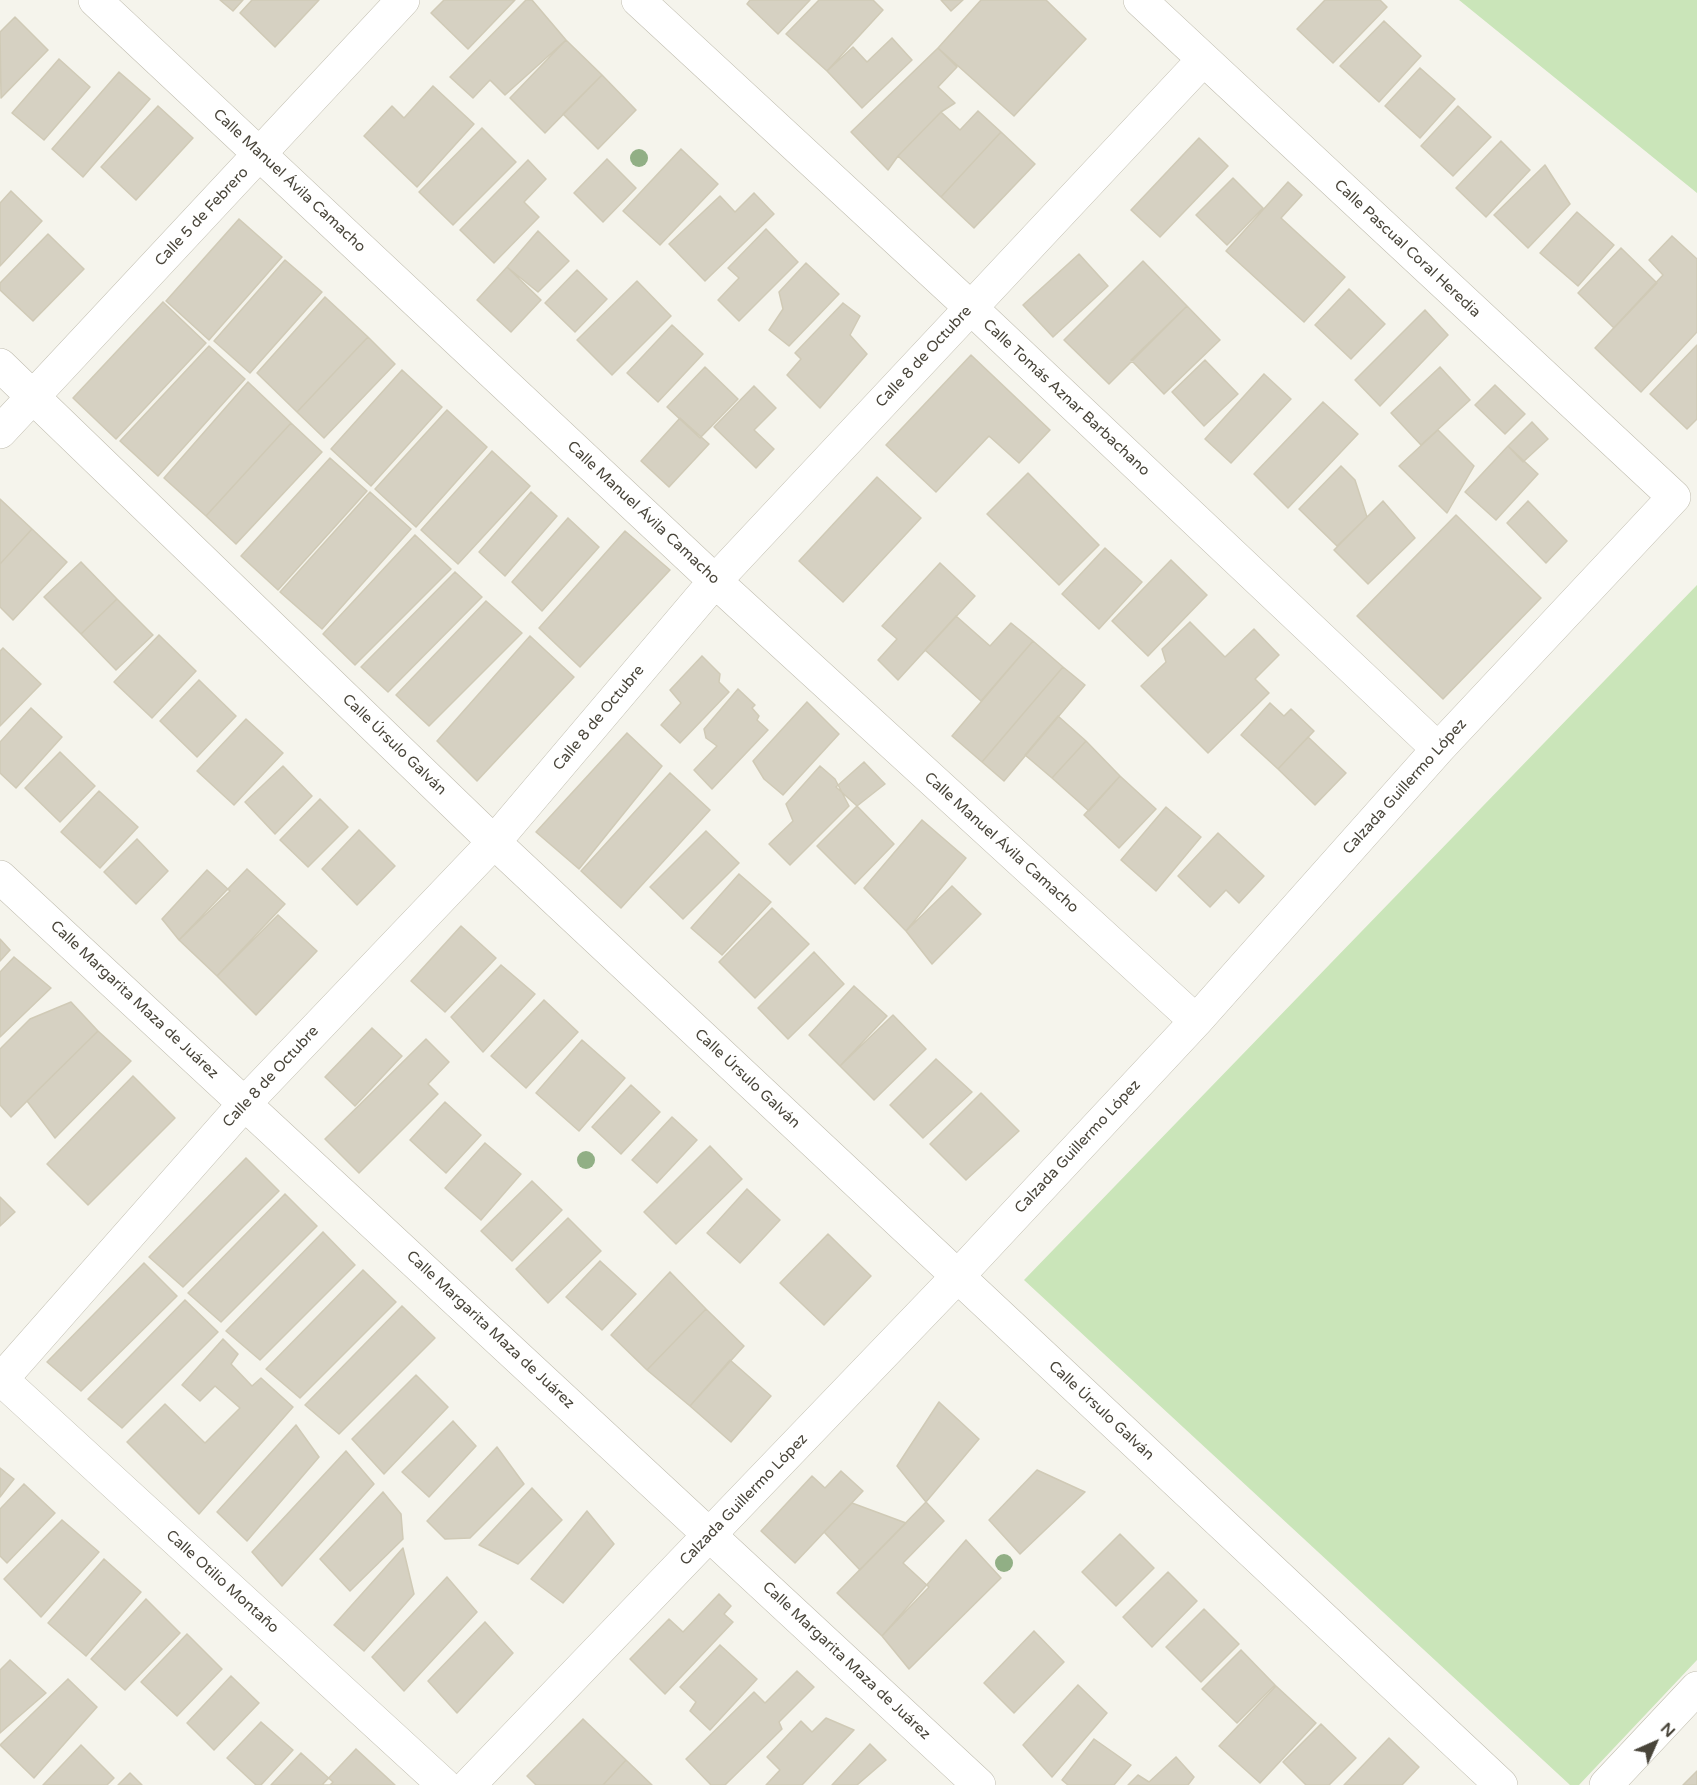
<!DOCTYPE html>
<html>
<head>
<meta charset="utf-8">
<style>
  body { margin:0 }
  #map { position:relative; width:1697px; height:1785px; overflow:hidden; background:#f5f4ec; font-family:"Varela Round",sans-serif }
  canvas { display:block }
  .north { position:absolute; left:1625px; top:1713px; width:60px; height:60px; -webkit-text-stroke:4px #fff; paint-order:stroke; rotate:45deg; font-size:16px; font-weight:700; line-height:24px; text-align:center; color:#49453a }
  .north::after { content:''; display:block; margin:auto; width:21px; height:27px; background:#49453a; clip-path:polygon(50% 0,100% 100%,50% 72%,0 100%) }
</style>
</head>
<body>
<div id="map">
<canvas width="1697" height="1785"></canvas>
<div class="north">N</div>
</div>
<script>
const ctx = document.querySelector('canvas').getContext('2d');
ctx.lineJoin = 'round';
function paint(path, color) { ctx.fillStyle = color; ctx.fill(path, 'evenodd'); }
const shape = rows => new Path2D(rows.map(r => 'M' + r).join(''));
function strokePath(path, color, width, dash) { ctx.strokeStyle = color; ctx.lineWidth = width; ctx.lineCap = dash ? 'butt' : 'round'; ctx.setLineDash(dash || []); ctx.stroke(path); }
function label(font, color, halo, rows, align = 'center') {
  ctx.font = font + ' "Varela Round",sans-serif'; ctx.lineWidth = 6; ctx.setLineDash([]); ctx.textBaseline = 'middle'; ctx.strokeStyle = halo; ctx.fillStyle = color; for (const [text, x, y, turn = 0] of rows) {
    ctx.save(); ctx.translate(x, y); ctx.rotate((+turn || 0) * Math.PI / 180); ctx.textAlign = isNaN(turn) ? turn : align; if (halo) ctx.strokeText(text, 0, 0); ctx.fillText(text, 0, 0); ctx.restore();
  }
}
const green = shape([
  [1459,0,1697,0,1697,193],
  [1697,585,1697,1660,1579,1785,1570,1785,1024,1280]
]);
const building = shape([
  [220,0,243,0,233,11,220,0],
  [252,0,319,0,275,47,240,13,252,0],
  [444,0,515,0,468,49,431,13,444,0],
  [526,0,532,0,566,40,505,95,490,80,473,98,450,77,526,0],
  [750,0,810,0,778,34,747,4,750,0],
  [819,0,873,0,883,10,827,71,786,34,819,0],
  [941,0,963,0,951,11,941,0],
  [981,0,1046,0,1086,39,1014,116,938,48,981,0],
  [1325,0,1380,0,1387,7,1333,63,1297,29,1325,0],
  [15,17,48,50,1,98,0,32,15,17],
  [1384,21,1421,56,1379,102,1340,66,1384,21],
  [892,38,912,60,862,108,827,71,853,47,867,62,892,38],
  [566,40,602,75,545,133,510,98,566,40],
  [938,48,957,67,938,87,955,103,941,112,898,156,888,170,851,132,938,48],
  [59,59,90,87,44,140,12,113,59,59],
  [1420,68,1455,99,1420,138,1385,106,1420,68],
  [119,72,150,99,83,177,52,149,119,72],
  [602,75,636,110,598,149,563,114,602,75],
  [433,86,474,124,417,187,364,136,392,106,404,118,433,86],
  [158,106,193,138,136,200,101,167,158,106],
  [1458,106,1491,137,1453,176,1421,146,1458,106],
  [978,111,1001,132,941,197,898,156,941,112,960,130,978,111],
  [482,128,516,162,453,225,419,192,482,128],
  [1001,132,1035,164,974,228,941,197,1001,132],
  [1199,138,1228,166,1160,237,1131,210,1199,138],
  [1501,141,1530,170,1486,217,1456,188,1501,141],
  [681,149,718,184,660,245,623,211,681,149],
  [607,159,636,188,603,222,574,193,607,159],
  [528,160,546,179,524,202,539,217,494,263,460,230,528,160],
  [1545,165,1570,204,1528,248,1494,215,1545,165],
  [1233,178,1263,208,1227,245,1196,215,1233,178],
  [1288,182,1302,195,1281,218,1345,277,1304,322,1226,251,1288,182],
  [11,191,42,221,0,266,0,203,11,191],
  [754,193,774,214,705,281,669,244,720,196,735,212,754,193],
  [1577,212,1614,245,1578,286,1540,253,1577,212],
  [239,219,282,257,209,340,166,301,239,219],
  [766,229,798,262,739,321,718,300,739,278,728,268,766,229],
  [538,231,569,261,538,292,507,267,538,231],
  [48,234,84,269,33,321,0,290,0,283,48,234],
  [1672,236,1697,259,1697,332,1641,392,1595,348,1663,275,1649,260,1672,236],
  [1621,248,1657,283,1614,328,1578,293,1621,248],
  [1079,254,1108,286,1053,337,1023,305,1079,254],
  [285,260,322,292,250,373,214,341,285,260],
  [1143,261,1187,306,1109,384,1064,340,1143,261],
  [806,263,839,294,789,346,769,330,783,309,779,292,806,263],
  [507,267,541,300,511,332,477,300,507,267],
  [577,270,607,299,575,332,545,303,577,270],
  [637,281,671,316,612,375,577,340,637,281],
  [1349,289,1385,324,1351,359,1315,325,1349,289],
  [325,297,368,337,297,412,257,373,325,297],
  [163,302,206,343,116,439,73,398,163,302],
  [843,303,860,316,850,335,867,354,820,408,787,375,801,359,795,353,843,303],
  [1187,306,1220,340,1164,394,1131,360,1187,306],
  [1425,310,1448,335,1380,406,1355,380,1425,310],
  [672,325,703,354,658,402,627,373,672,325],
  [368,337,395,364,324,438,297,412,368,337],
  [1697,345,1697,419,1687,429,1650,394,1697,345],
  [209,346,245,379,158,476,120,441,209,346],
  [971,355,1050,430,1019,463,989,436,936,492,886,445,971,355],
  [1205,360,1238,394,1204,426,1172,392,1205,360],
  [705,367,738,399,700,438,667,407,705,367],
  [1440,367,1470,400,1421,445,1391,413,1440,367],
  [402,370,442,407,371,486,331,449,402,370],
  [1264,374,1291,399,1231,463,1205,439,1264,374],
  [248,382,291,423,206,516,164,478,248,382],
  [1495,385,1525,414,1505,434,1475,405,1495,385],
  [754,386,776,408,754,430,774,449,756,468,714,427,754,386],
  [1323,402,1358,434,1288,508,1254,474,1323,402],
  [447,410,487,447,416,527,375,489,447,410],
  [680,418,709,444,669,487,641,461,680,418],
  [1532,422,1548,439,1523,462,1508,446,1532,422],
  [291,423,322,452,236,544,206,516,291,423],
  [1438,430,1474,466,1447,513,1399,466,1438,430],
  [1508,446,1538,474,1496,520,1465,492,1508,446],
  [492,451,530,486,458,564,421,530,492,451],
  [330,458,367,491,278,590,241,556,330,458],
  [1341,466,1355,480,1367,517,1337,546,1299,509,1341,466],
  [1028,473,1099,545,1059,585,987,514,1028,473],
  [877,477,921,518,843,602,799,561,877,477],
  [370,492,411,529,322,629,280,592,370,492],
  [531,492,557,516,505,576,479,552,531,492],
  [0,499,32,529,0,564,0,499],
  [1383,501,1415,538,1368,584,1334,550,1383,501],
  [1528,501,1567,541,1546,563,1507,523,1528,501],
  [1456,515,1541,598,1443,699,1357,616,1456,515],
  [568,518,599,547,542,611,512,582,568,518],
  [32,529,67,562,13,620,0,607,0,564,32,529],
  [625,531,670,570,580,667,539,628,625,531],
  [415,535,451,569,355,665,323,634,415,535],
  [1105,548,1142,582,1099,629,1062,594,1105,548],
  [1171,560,1207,595,1148,656,1112,621,1171,560],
  [81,562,117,599,81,634,44,597,81,562],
  [940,563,975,596,898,680,878,660,897,639,882,626,940,563],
  [455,572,482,597,388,692,361,667,455,572],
  [117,599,153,635,116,670,81,634,117,599],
  [486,601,522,633,429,726,396,695,486,601],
  [956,616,990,646,1011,623,1033,641,981,701,925,650,956,616],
  [1190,622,1225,657,1254,629,1279,655,1255,679,1269,693,1208,753,1141,686,1166,662,1162,649,1190,622],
  [159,635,196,671,152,718,114,682,159,635],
  [530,636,574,677,477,781,437,741,530,636],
  [1033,641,1063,667,982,762,952,736,1033,641],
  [3,648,41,684,0,726,0,651,3,648],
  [702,656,720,674,719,682,729,692,680,743,661,725,681,703,670,690,702,656],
  [1063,667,1085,685,1004,781,982,762,1063,667],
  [199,680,236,716,197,757,160,721,199,680],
  [738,689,755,705,752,708,759,716,757,720,768,730,712,789,694,770,717,746,706,738,704,729,738,689],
  [807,702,839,734,783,795,764,779,753,761,807,702],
  [1270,703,1284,716,1291,709,1314,731,1278,769,1241,735,1270,703],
  [31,708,62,737,16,788,0,773,0,742,31,708],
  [1058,716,1086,741,1052,778,1025,755,1058,716],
  [246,719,283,753,234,805,197,771,246,719],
  [627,733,662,766,579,869,536,832,627,733],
  [1308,737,1346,773,1315,805,1278,769,1308,737],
  [1086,741,1120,776,1089,811,1052,778,1086,741],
  [60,752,95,786,60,822,25,788,60,752],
  [864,762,885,784,857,806,836,787,864,762],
  [283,766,312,796,275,834,245,802,283,766],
  [820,766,835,779,849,806,790,865,769,844,793,821,786,804,820,766],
  [670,773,710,810,621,908,581,871,670,773],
  [1120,776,1156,809,1119,848,1084,815,1120,776],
  [99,791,138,827,100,868,61,832,99,791],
  [320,799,348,827,308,867,280,840,320,799],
  [857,806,894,844,855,884,817,846,857,806],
  [1166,807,1201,837,1156,891,1121,860,1166,807],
  [922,820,966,858,906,931,864,888,922,820],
  [359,830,395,866,357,905,322,869,359,830],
  [706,831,739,863,683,919,650,887,706,831],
  [1218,833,1264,876,1239,903,1226,890,1210,907,1178,876,1218,833],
  [137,839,168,871,136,904,104,872,137,839],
  [247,869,285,904,217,976,179,940,247,869],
  [207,870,230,891,179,940,162,919,207,870],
  [739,874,771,902,722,955,691,928,739,874],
  [952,886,981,914,932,964,906,931,952,886],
  [772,908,809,944,755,998,719,962,772,908],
  [278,915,317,951,256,1015,217,976,278,915],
  [461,926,496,958,445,1012,411,981,461,926],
  [0,939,10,950,0,961,0,939],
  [814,952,844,984,788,1039,758,1008,814,952],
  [14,957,51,988,0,1037,0,972,14,957],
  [501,965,535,994,483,1052,451,1017,501,965],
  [854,986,887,1016,840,1066,809,1035,854,986],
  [544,1000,578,1032,526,1088,491,1056,544,1000],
  [71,1002,98,1031,11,1117,0,1105,0,1049,30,1019,71,1002],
  [893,1015,926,1049,874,1100,840,1066,893,1015],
  [372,1028,402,1056,355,1106,325,1077,372,1028],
  [98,1031,131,1061,55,1138,27,1101,98,1031],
  [426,1039,449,1062,428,1084,438,1094,359,1173,325,1139,426,1039],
  [582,1040,625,1078,579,1131,536,1093,582,1040],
  [936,1059,972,1092,923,1138,890,1105,936,1059],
  [133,1076,175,1118,88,1205,47,1164,133,1076],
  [631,1085,660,1112,621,1154,592,1127,631,1085],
  [981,1093,1019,1131,966,1180,930,1144,981,1093],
  [445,1102,481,1135,446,1173,410,1140,445,1102],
  [672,1117,697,1140,657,1183,632,1160,672,1117],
  [485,1143,521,1174,481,1220,445,1188,485,1143],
  [710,1146,742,1179,676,1244,644,1212,710,1146],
  [246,1158,279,1191,183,1287,149,1257,246,1158],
  [532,1181,562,1210,512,1261,481,1231,532,1181],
  [747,1189,780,1220,740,1263,707,1233,747,1189],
  [285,1194,317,1226,221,1322,188,1293,285,1194],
  [0,1197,15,1212,0,1226,0,1197],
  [568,1218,601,1251,548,1303,516,1269,568,1218],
  [323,1232,355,1265,260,1360,226,1331,323,1232],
  [828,1234,871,1276,824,1325,780,1283,828,1234],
  [600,1261,636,1294,602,1330,566,1297,600,1261],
  [144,1263,177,1296,81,1391,47,1362,144,1263],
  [363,1270,396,1302,300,1398,266,1369,363,1270],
  [670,1272,706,1309,647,1370,611,1335,670,1272],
  [185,1300,218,1332,122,1428,88,1399,185,1300],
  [402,1306,435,1338,339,1434,305,1405,402,1306],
  [706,1309,744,1346,690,1406,647,1370,706,1309],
  [223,1339,238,1354,231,1364,252,1386,261,1378,293,1407,199,1514,127,1442,165,1404,205,1443,240,1408,215,1386,200,1401,182,1385,223,1339],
  [730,1360,771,1396,731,1442,690,1406,730,1360],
  [416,1375,448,1407,384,1474,352,1439,416,1375],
  [939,1402,979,1439,926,1502,897,1466,939,1402],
  [453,1421,476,1446,429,1497,402,1472,453,1421],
  [296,1425,319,1457,247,1541,217,1512,296,1425],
  [497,1447,524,1484,470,1538,445,1539,427,1521,497,1447],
  [346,1451,374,1484,282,1586,252,1552,346,1451],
  [0,1468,14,1479,0,1497,0,1468],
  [1037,1470,1085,1492,1020,1554,989,1520,1037,1470],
  [841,1471,863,1491,795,1563,761,1531,812,1476,825,1488,841,1471],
  [24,1484,55,1513,7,1563,0,1556,0,1509,24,1484],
  [532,1488,562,1520,518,1564,479,1545,532,1488],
  [383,1492,401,1514,403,1539,350,1591,320,1559,383,1492],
  [926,1502,944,1521,903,1563,929,1587,882,1636,837,1593,926,1502],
  [852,1503,906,1523,860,1570,824,1532,852,1503],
  [587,1511,614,1544,563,1603,531,1579,587,1511],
  [62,1520,99,1552,41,1617,4,1579,62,1520],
  [1120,1534,1154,1568,1116,1606,1082,1572,1120,1534],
  [966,1540,1001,1578,909,1669,882,1636,966,1540],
  [403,1548,414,1594,364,1651,334,1625,403,1548],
  [104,1559,141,1592,86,1656,48,1623,104,1559],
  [1168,1572,1197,1601,1152,1647,1123,1617,1168,1572],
  [447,1577,477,1612,404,1691,372,1657,447,1577],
  [719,1594,731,1606,724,1614,733,1622,665,1694,630,1659,669,1619,683,1632,719,1594],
  [146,1599,180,1633,125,1690,91,1659,146,1599],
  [1204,1609,1239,1644,1201,1682,1166,1647,1204,1609],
  [485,1622,513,1653,457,1713,428,1681,485,1622],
  [1034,1631,1064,1662,1014,1713,984,1683,1034,1631],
  [187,1634,222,1669,177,1716,141,1682,187,1634],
  [720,1645,757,1679,710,1730,690,1711,696,1702,680,1687,720,1645],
  [1241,1650,1275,1685,1237,1723,1202,1689,1241,1650],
  [10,1660,46,1693,0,1733,0,1670,10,1660],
  [797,1671,814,1687,779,1722,782,1729,725,1785,711,1785,686,1759,754,1692,765,1703,797,1671],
  [231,1676,259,1703,214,1750,187,1723,231,1676],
  [68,1679,97,1707,34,1778,0,1745,68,1679],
  [1078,1685,1107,1713,1052,1777,1023,1745,1078,1685],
  [1276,1686,1316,1723,1260,1783,1219,1746,1276,1686],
  [826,1718,854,1730,802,1785,766,1785,780,1770,767,1757,801,1721,812,1732,826,1718],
  [583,1719,626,1760,603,1785,536,1785,527,1776,583,1719],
  [261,1722,293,1750,261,1785,256,1785,227,1758,261,1722],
  [1321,1724,1356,1758,1329,1785,1306,1785,1283,1762,1321,1724],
  [1389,1738,1419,1767,1402,1785,1344,1785,1389,1738],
  [1094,1739,1131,1765,1114,1785,1068,1785,1062,1780,1094,1739],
  [870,1744,886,1760,857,1785,832,1785,870,1744],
  [81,1745,114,1778,107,1785,43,1785,81,1745],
  [356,1749,395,1785,322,1785,356,1749],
  [301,1753,333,1782,330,1785,271,1785,301,1753],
  [1176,1757,1194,1777,1188,1785,1128,1785,1138,1775,1149,1782,1176,1757],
  [626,1760,652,1785,603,1785,626,1760],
  [1697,1771,1697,1785,1683,1785,1697,1771],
  [130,1773,142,1785,118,1785,130,1773]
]);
const street = shape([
  [95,0,715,581,1196,1021],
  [638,0,970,307,1438,749],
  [0,365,494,842,1501,1785],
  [0,432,403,0],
  [0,877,979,1785],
  [0,1378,444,1785],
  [0,1381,246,1102,494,842,715,581,1203,60],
  [469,1785,957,1277,1196,1021,1438,749,1674,497,1140,0],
  [1606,1785,1697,1688]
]);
const trees = [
  [639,158],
  [586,1160],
  [1004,1563]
];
const streetNames = [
  ["Calle Manuel Ávila Camacho",289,181,43],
  ["Calle 5 de Febrero",202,217,-47],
  ["Calle Pascual Coral Heredia",1407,249,43],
  ["Calle 8 de Octubre",924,357,-47],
  ["Calle Tomás Aznar Barbachano",1066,398,43],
  ["Calle Manuel Ávila Camacho",643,513,43],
  ["Calle 8 de Octubre",599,718,-50],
  ["Calle Úrsulo Galván",394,745,44],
  ["Calzada Guillermo López",1405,787,-48],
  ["Calle Manuel Ávila Camacho",1001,843,42],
  ["Calle Margarita Maza de Juárez",134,1000,43],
  ["Calle 8 de Octubre",271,1077,-47],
  ["Calle Úrsulo Galván",747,1079,43],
  ["Calzada Guillermo López",1078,1147,-47],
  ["Calle Margarita Maza de Juárez",490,1330,43],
  ["Calle Úrsulo Galván",1101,1411,43],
  ["Calzada Guillermo López",744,1500,-46],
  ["Calle Otilio Montaño",222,1582,42],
  ["Calle Margarita Maza de Juárez",846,1661,43]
];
paint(green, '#cae5b9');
paint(building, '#d6d1c2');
strokePath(building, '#d0cab6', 1.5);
strokePath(street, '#c0bdaf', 34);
strokePath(street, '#fff', 33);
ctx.fillStyle = '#91af85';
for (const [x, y] of trees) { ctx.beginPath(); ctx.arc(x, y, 9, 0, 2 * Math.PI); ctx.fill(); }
label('15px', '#49453a', '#fff', streetNames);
</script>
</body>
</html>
